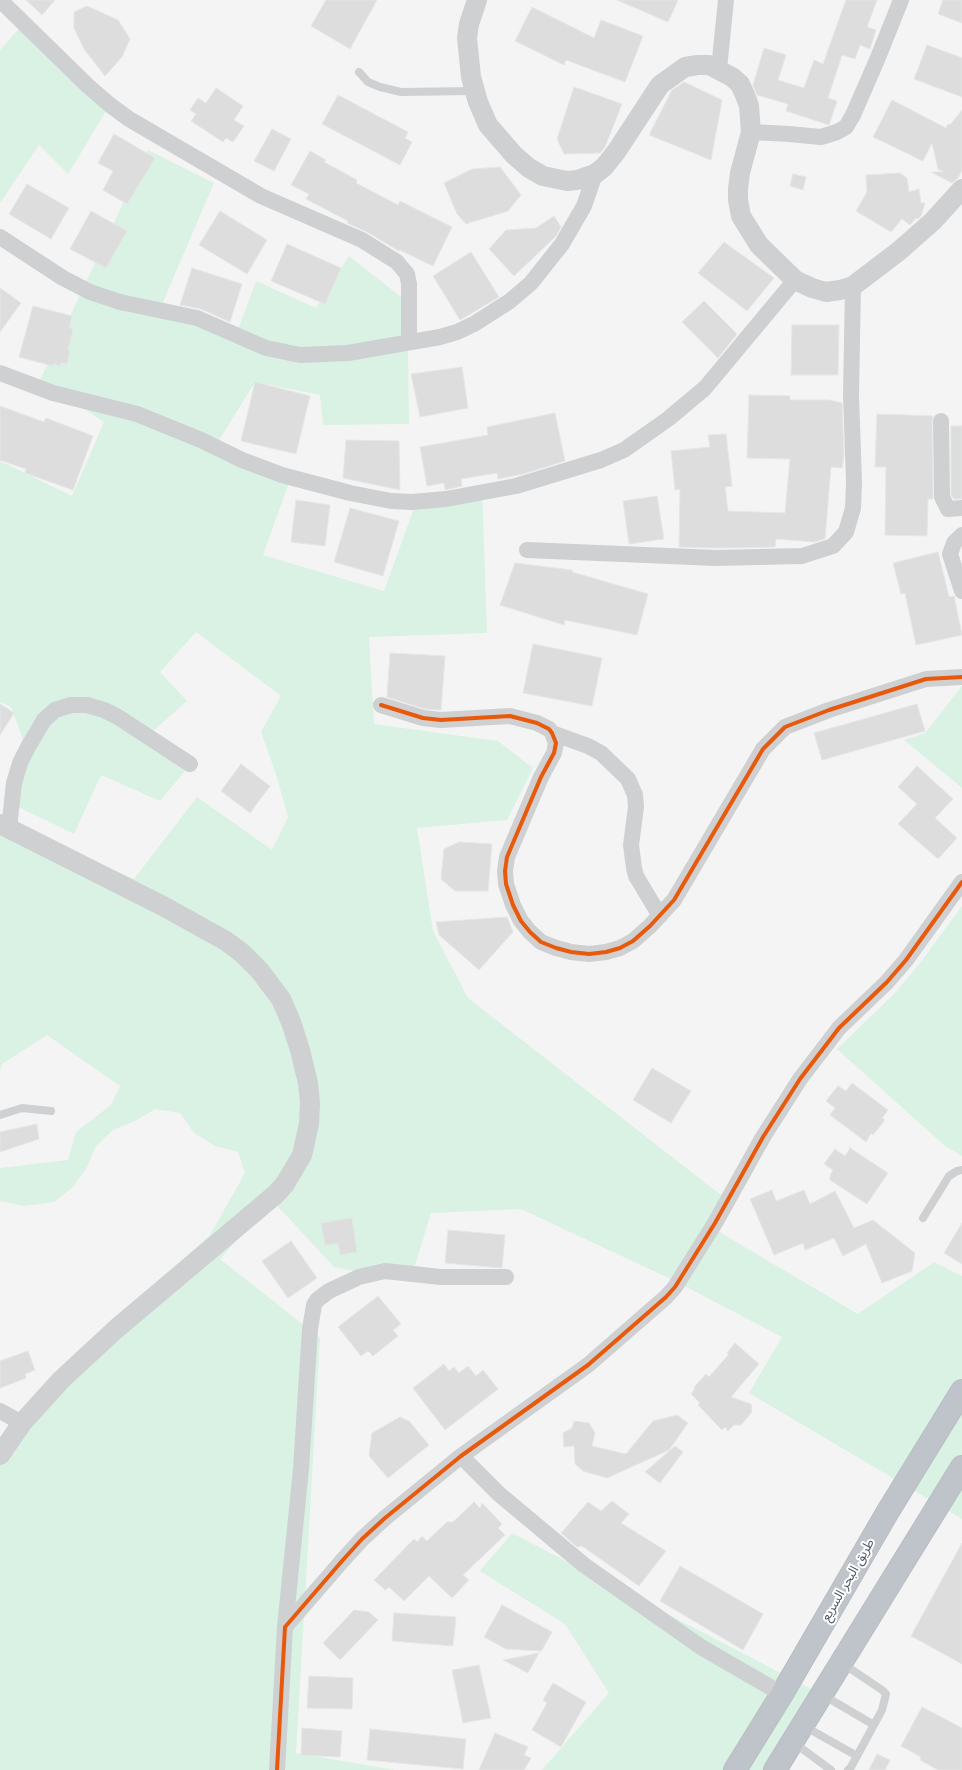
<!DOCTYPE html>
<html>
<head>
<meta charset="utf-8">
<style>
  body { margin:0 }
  canvas { display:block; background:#f4f4f4 }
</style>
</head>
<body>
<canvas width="962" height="1770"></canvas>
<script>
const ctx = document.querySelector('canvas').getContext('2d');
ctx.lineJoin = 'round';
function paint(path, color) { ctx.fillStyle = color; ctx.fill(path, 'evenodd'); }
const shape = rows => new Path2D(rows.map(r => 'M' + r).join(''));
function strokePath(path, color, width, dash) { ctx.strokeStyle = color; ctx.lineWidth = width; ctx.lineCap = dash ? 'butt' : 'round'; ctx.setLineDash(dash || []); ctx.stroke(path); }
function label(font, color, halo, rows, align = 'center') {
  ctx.font = font + ' Quicksand,"Noto Sans Arabic",sans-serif'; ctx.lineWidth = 4; ctx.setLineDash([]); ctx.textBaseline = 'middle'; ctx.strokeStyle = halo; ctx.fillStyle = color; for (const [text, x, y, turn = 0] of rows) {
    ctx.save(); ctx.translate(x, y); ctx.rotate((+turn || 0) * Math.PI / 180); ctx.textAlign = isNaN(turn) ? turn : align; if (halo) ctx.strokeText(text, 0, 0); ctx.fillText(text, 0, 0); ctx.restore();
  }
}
const green = shape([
  [22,25,114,98,68,174,39,145,0,203,0,50],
  [148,150,214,183,163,302,233,343,256,281,316,308,349,256,410,304,408,351,409,424,323,425,320,395,255,382,213,450,290,480,263,555,384,591,417,500,482,490,487,633,369,637,374,724,498,741,533,768,507,820,417,828,433,931,468,998,726,1199,716,1230,858,1314,934,1262,962,1276,962,1519,749,1393,782,1337,675,1281,521,1209,431,1213,410,1282,334,1267,272,1200,220,1259,320,1338,296,1753,395,1770,0,1770,0,1454,78,1353,210,1235,245,1173,238,1152,215,1146,194,1133,180,1113,155,1109,135,1121,113,1130,96,1146,86,1169,72,1188,54,1202,24,1206,0,1201,0,1168,68,1160,76,1132,111,1105,120,1086,47,1035,2,1064,0,1072,0,820,134,879,197,797,272,850,288,817,276,774,261,732,281,696,196,632,160,672,187,701,151,733,190,765,160,801,101,775,74,834,4,800,28,753,11,707,0,702,0,461,72,496,104,422,40,380],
  [962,686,962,788,904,740,925,733],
  [962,906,962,1156,945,1146,837,1049,895,993,920,963],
  [512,1533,819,1693,775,1770,542,1770,609,1693,565,1624,480,1571]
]);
const building = shape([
  [26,0,55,0,42,15,26,0],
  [326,0,377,0,350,49,311,26,326,0],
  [617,0,678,0,668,22,617,0],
  [846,0,877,0,867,27,876,30,870,49,860,45,855,59,842,55,828,98,837,101,829,125,786,111,788,104,757,95,753,85,764,48,786,55,778,80,804,88,814,60,823,64,846,0],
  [943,0,962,0,962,23,938,14,943,0],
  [87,6,118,20,130,39,122,57,105,76,84,49,74,28,74,12,87,6],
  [532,7,594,38,601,20,643,36,625,82,566,60,564,65,515,41,532,7],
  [927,45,962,58,962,97,914,79,927,45],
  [684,82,722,100,711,160,649,135,672,90,684,82],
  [574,87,622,104,605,147,600,153,564,154,557,139,574,87],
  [216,88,243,106,234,120,244,126,233,142,226,138,223,142,191,121,196,114,190,110,198,98,206,103,216,88],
  [338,95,408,132,405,138,412,142,400,165,322,124,338,95],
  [892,100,946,128,948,124,950,125,962,110,962,170,958,178,952,183,931,172,944,172,938,169,932,143,923,161,873,137,892,100],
  [272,129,291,139,274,171,254,161,272,129],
  [114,134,155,158,127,204,103,190,113,171,98,163,114,134],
  [310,151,326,160,324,162,357,180,356,183,398,205,400,201,452,227,433,266,400,250,399,251,367,232,347,223,348,221,306,199,309,194,291,185,310,151],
  [500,167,521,195,508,211,466,224,457,214,444,183,472,169,500,167],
  [900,173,907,178,909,192,919,189,921,203,925,203,921,216,918,219,916,218,910,225,902,219,891,232,856,211,867,192,866,175,900,173],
  [793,174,806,177,803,190,790,186,793,174],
  [27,184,69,208,51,239,9,214,27,184],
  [91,211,127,231,106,268,70,249,91,211],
  [220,211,267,240,247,274,199,245,220,211],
  [554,216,561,227,556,236,514,276,489,249,506,230,536,228,554,216],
  [724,242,774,278,747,311,698,273,724,242],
  [287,244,341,268,325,304,271,281,287,244],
  [471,252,499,297,460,320,433,276,471,252],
  [192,268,242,284,230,322,201,309,180,305,192,268],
  [0,288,21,303,0,332,0,288],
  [704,301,737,334,718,358,682,322,704,301],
  [33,306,72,316,69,328,73,329,68,350,70,351,67,364,61,363,60,366,53,364,53,366,19,357,33,306],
  [792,325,839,325,838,375,791,375,792,325],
  [462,367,468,408,420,417,411,374,462,367],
  [255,382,310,396,296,454,241,441,255,382],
  [749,395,790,396,790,400,829,400,842,403,844,454,842,468,831,467,825,539,814,542,776,539,775,547,716,548,679,547,680,489,675,490,671,451,710,447,708,435,726,434,732,486,725,487,728,511,785,513,790,459,747,458,749,395],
  [0,406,44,422,46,418,93,436,73,490,25,473,26,469,0,460,0,406],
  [555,413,565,461,523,474,498,479,497,473,461,479,462,486,445,490,444,483,427,486,420,447,488,435,487,427,555,413],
  [877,414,933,416,932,421,933,499,928,499,927,536,885,535,886,467,875,467,877,414],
  [951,426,962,426,962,499,954,499,951,495,951,426],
  [346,440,399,441,400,490,343,478,346,440],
  [657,496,664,539,629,544,623,501,657,496],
  [296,500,330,505,325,546,291,542,296,500],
  [350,508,399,521,383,576,334,562,350,508],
  [938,552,949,597,954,596,962,635,916,645,905,593,901,594,893,563,938,552],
  [515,563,572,570,572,572,648,594,637,635,565,620,564,625,500,605,515,563],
  [533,644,602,658,592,706,523,693,533,644],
  [390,653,445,656,441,710,425,709,387,697,390,653],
  [0,704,14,713,0,735,0,704],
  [917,704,925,731,822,760,814,733,917,704],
  [241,764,270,786,250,813,221,791,241,764],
  [917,766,953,799,935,818,957,838,938,859,898,824,917,804,898,787,917,766],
  [459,842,492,844,488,891,455,891,441,879,444,849,459,842],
  [507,917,513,932,479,970,439,935,436,922,507,917],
  [652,1068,691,1091,671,1123,633,1100,652,1068],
  [852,1083,888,1110,882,1118,885,1120,873,1135,871,1133,866,1142,830,1115,835,1108,826,1101,838,1086,846,1091,852,1083],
  [37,1124,39,1139,0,1152,0,1132,37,1124],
  [850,1148,888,1173,867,1204,830,1180,830,1176,833,1170,824,1164,835,1149,845,1156,850,1148],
  [772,1190,776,1201,804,1190,810,1204,835,1191,854,1228,873,1220,915,1253,912,1271,882,1283,866,1244,843,1256,834,1238,805,1250,803,1243,774,1255,750,1199,772,1190],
  [352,1218,357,1252,340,1255,338,1243,325,1245,321,1223,352,1218],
  [962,1223,962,1264,944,1253,962,1223],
  [448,1230,505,1235,502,1268,445,1263,448,1230],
  [291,1241,317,1278,288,1298,262,1261,291,1241],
  [378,1296,401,1324,393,1330,398,1336,373,1356,368,1351,361,1356,338,1327,378,1296],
  [735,1343,759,1364,731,1397,751,1404,752,1412,741,1425,734,1425,728,1431,725,1427,722,1430,698,1405,700,1403,691,1394,694,1390,695,1386,706,1374,709,1377,729,1354,727,1353,735,1343],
  [28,1351,35,1370,25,1374,26,1378,0,1388,0,1361,28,1351],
  [444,1364,449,1371,454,1367,459,1373,468,1366,476,1376,483,1370,498,1389,445,1430,413,1388,444,1364],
  [677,1415,688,1423,669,1450,607,1478,583,1471,575,1464,574,1446,564,1447,563,1433,572,1428,574,1421,589,1423,595,1433,592,1446,626,1454,653,1421,677,1415],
  [400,1417,409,1421,429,1445,388,1478,369,1456,372,1433,400,1417],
  [675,1446,683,1452,660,1483,645,1472,675,1446],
  [612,1501,629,1514,621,1523,666,1551,639,1586,582,1546,577,1547,561,1533,588,1502,601,1511,612,1501],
  [474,1502,480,1508,482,1503,502,1524,498,1528,505,1535,463,1575,469,1580,452,1598,429,1576,404,1601,389,1587,385,1590,374,1580,414,1539,417,1542,422,1536,427,1541,447,1522,453,1522,474,1502],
  [962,1543,962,1664,911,1636,962,1543],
  [680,1566,763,1614,743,1650,660,1601,680,1566],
  [502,1605,552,1632,542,1650,540,1651,506,1649,484,1637,502,1605],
  [354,1610,369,1612,378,1620,340,1660,323,1643,354,1610],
  [394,1613,456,1617,453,1646,392,1641,394,1613],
  [539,1653,528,1673,503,1660,539,1653],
  [479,1665,491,1718,463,1723,452,1670,479,1665],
  [309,1676,353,1678,352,1709,307,1708,309,1676],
  [553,1683,586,1702,561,1747,532,1730,547,1703,543,1700,553,1683],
  [922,1707,962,1728,962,1770,938,1770,920,1760,921,1757,901,1746,922,1707],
  [302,1728,342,1731,340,1757,301,1755,302,1728],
  [370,1729,466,1739,463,1769,367,1760,370,1729],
  [495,1733,528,1747,524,1755,531,1758,524,1770,479,1770,495,1733],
  [877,1754,890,1760,885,1770,869,1770,877,1754]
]);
const service = shape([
  [359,72,368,82,380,87,401,92,474,91],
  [0,1115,22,1108,51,1111],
  [923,1218,949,1176,957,1171,962,1170],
  [842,1663,882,1690,886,1694,882,1710,851,1767,848,1770],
  [823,1695,874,1725],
  [804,1726,857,1756],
  [793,1742,831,1770]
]);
const minor = shape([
  [0,0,88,86,110,105,129,119,261,196,362,240,397,262,407,274,409,284,409,342],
  [719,69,726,0],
  [751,132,789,134,821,137,837,132,846,127,853,115,877,60,901,0],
  [0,237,63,278,90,292,120,302,197,318,266,348,300,355,348,353,440,337,457,332,474,324,510,301,531,283,562,244,584,206,595,174],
  [0,373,53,393,137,414,201,440,242,460,282,475,350,493,391,501,412,502,446,499,516,486,601,460,624,450,668,419,705,388,795,280],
  [941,421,942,497,948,509,962,508],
  [962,535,954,543,950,554,962,591],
  [527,550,716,558,802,556,833,546,846,532,853,508,854,482,851,395,853,286],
  [381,705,423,718,441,720,510,716,537,723,549,729,552,733,556,743,554,753,541,777,507,857,505,871,506,884,513,905,521,921,530,932,541,942,556,948,571,952,589,954,606,952,620,948,633,941,650,926,674,900,763,749,785,727,829,710,926,679,962,677],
  [552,733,588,746,601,753,628,779,635,795,636,807,631,845,634,868,636,876,660,916],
  [9,829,14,783,20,763,28,747,44,720,55,710,71,705,87,705,104,710,118,717,190,764],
  [0,1411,22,1423],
  [461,1456,499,1494,584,1565,701,1647,782,1694],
  [285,1627,301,1469,310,1329,314,1305,317,1300,329,1291,359,1277,385,1271,441,1277,506,1277],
  [277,1770,285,1627,342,1561,362,1539,385,1518,461,1456,588,1365,666,1297,675,1287,715,1223,763,1137,800,1079,839,1028,887,982,906,960,962,882]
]);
const tertiary = shape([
  [477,0,469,24,467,38,471,77,478,102,488,125,514,155,529,168,543,176,567,181,577,180,595,174,604,167,616,152,660,85,685,67,698,65,709,65,732,77,740,84,745,95,749,106,751,132,740,173,738,189,738,200,741,216,759,245,795,280,812,288,826,292,840,290,853,286,899,251,933,221,962,189],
  [0,824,163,906,226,941,242,953,260,971,281,999,291,1022,300,1050,308,1083,310,1103,309,1124,302,1155,285,1184,276,1194,116,1329,61,1380,22,1423,0,1455]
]);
const motorway = shape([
  [735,1770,782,1694,887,1513,962,1391],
  [775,1770,962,1467]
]);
const cycleway = shape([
  [381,705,423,718,441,720,510,716,537,723,549,729,552,733,556,743,554,753,541,777,507,857,505,871,506,884,513,905,521,921,530,932,541,942,556,948,571,952,589,954,606,952,620,948,633,941,650,926,674,900,763,749,785,727,829,710,926,679,962,677],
  [277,1770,285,1627,342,1561,362,1539,385,1518,461,1456,588,1365,666,1297,675,1287,715,1223,763,1137,800,1079,839,1028,887,982,906,960,962,882]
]);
const streetNames = [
  ["طريق البحر السريع",848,1580,-60]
];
paint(green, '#d9f2e3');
paint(building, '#ddddde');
strokePath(building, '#e5e6e7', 1);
strokePath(motorway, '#b9bec3', 24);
strokePath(service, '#ced0d2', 8);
strokePath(minor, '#ced0d2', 16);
strokePath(tertiary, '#ced0d2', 20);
strokePath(motorway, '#bec4c9', 22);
strokePath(cycleway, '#e8590c', 4);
label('13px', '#4a5661', '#fff', streetNames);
</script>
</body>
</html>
